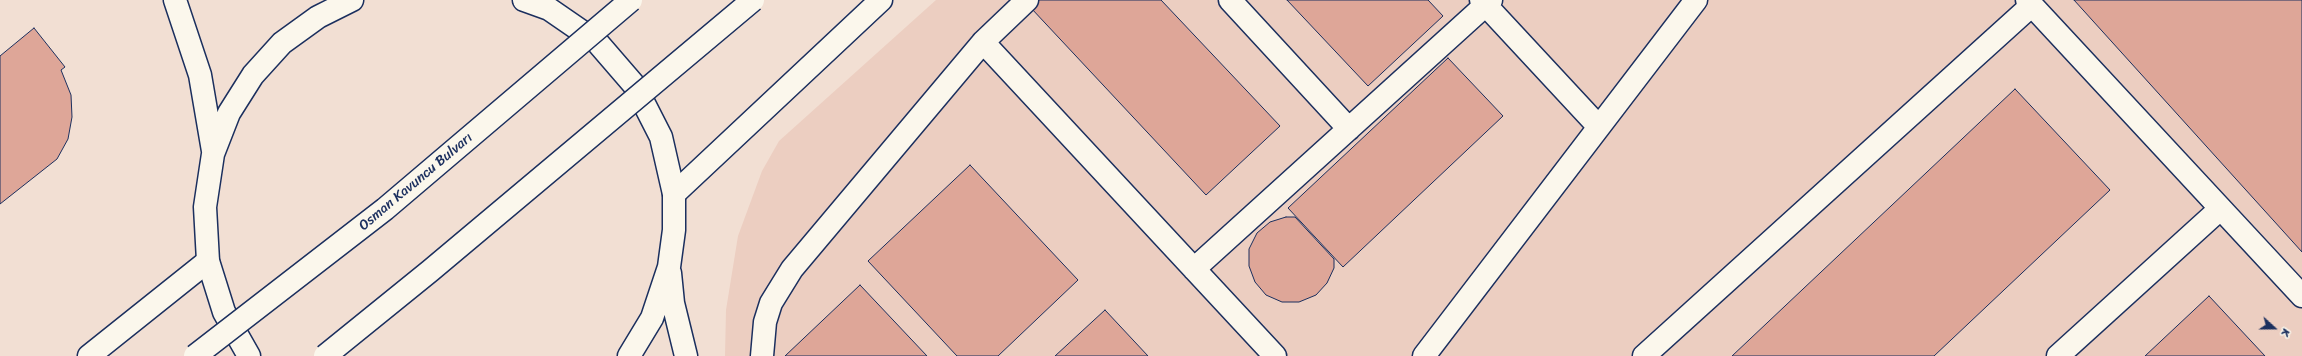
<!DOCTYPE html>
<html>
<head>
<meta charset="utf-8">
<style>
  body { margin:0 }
  #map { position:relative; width:2302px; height:356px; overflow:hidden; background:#f2dfd3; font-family:Sriracha,sans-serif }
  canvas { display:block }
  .north { position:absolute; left:2254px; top:308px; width:40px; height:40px; -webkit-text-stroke:3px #fbf7ec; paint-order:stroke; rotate:111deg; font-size:11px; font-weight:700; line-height:16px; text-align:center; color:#1b2f5e }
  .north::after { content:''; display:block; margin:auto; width:14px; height:18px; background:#1b2f5e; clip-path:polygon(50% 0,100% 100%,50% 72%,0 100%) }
</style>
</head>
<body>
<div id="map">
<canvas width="2302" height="356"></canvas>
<div class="north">K</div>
</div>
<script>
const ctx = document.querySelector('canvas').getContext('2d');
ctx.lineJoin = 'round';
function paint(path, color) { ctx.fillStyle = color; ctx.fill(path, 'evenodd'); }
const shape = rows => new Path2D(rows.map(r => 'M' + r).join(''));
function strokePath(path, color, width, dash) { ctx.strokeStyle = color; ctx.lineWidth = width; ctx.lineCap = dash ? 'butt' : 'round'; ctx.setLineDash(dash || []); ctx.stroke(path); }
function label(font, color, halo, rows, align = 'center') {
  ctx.font = font + ' Sriracha,sans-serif'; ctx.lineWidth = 3; ctx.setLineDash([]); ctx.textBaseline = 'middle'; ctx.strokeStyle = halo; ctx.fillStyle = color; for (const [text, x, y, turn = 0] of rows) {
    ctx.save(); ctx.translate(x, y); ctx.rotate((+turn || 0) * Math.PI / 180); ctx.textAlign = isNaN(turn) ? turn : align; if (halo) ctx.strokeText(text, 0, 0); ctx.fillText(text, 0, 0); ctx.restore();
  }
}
const built = shape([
  [936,0,2302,0,2302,356,725,356,726,310,738,236,762,171,779,141]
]);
const building = shape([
  [1039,0,1161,0,1280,126,1206,195,1031,8,1039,0],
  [1287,0,1428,0,1443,16,1368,86,1287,0],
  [2074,0,2302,0,2302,252,2074,0],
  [34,28,65,67,61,70,71,95,72,117,68,139,57,159,0,204,0,56,34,28],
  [1448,58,1503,116,1343,267,1288,208,1448,58],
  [2015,89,2110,190,1934,356,1732,356,2015,89],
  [970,165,1078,280,998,356,957,356,868,261,970,165],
  [1286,217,1295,217,1334,259,1334,268,1327,283,1316,295,1299,302,1282,302,1266,295,1255,282,1249,266,1249,249,1257,233,1270,222,1286,217],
  [860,285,927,356,785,356,860,285],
  [2209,296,2265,356,2145,356,2209,296],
  [1105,310,1148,356,1055,356,1105,310]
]);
const minor = shape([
  [175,0,200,75,213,151],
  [524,0,549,9,597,42,635,86,661,137,674,194,674,230,669,267,652,318,629,356],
  [1230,0,1349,129],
  [1481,0,1599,127],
  [2027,0,2302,296],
  [983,42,1275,356],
  [1194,269,1491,0],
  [670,273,673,303,686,356],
  [249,356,224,312,208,261,205,207,213,154,229,113,253,75,282,43,318,17,352,0],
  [762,356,765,322,771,303,792,269,983,42,1027,0],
  [1424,356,1696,0],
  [1644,356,2032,5],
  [2058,356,2220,209]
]);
const highway = shape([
  [674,194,881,0],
  [89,356,208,261]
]);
const highwayBridge = shape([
  [195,356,385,209,631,0],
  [325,356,430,271,753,0]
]);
const streetNames = [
  ["Osman Kavuncu Bulvarı",416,182,-40]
];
paint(built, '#eccec1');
paint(building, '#dea698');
strokePath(building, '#1b2f5e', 1);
strokePath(minor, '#1b2f5e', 25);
strokePath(highway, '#1b2f5e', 25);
strokePath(minor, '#fbf7ec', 22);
strokePath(highway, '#fbf7ec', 22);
strokePath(highwayBridge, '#1b2f5e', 25, []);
strokePath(highwayBridge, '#fbf7ec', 22);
label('14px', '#1b2f5e', '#fbf7ec', streetNames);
</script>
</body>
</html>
